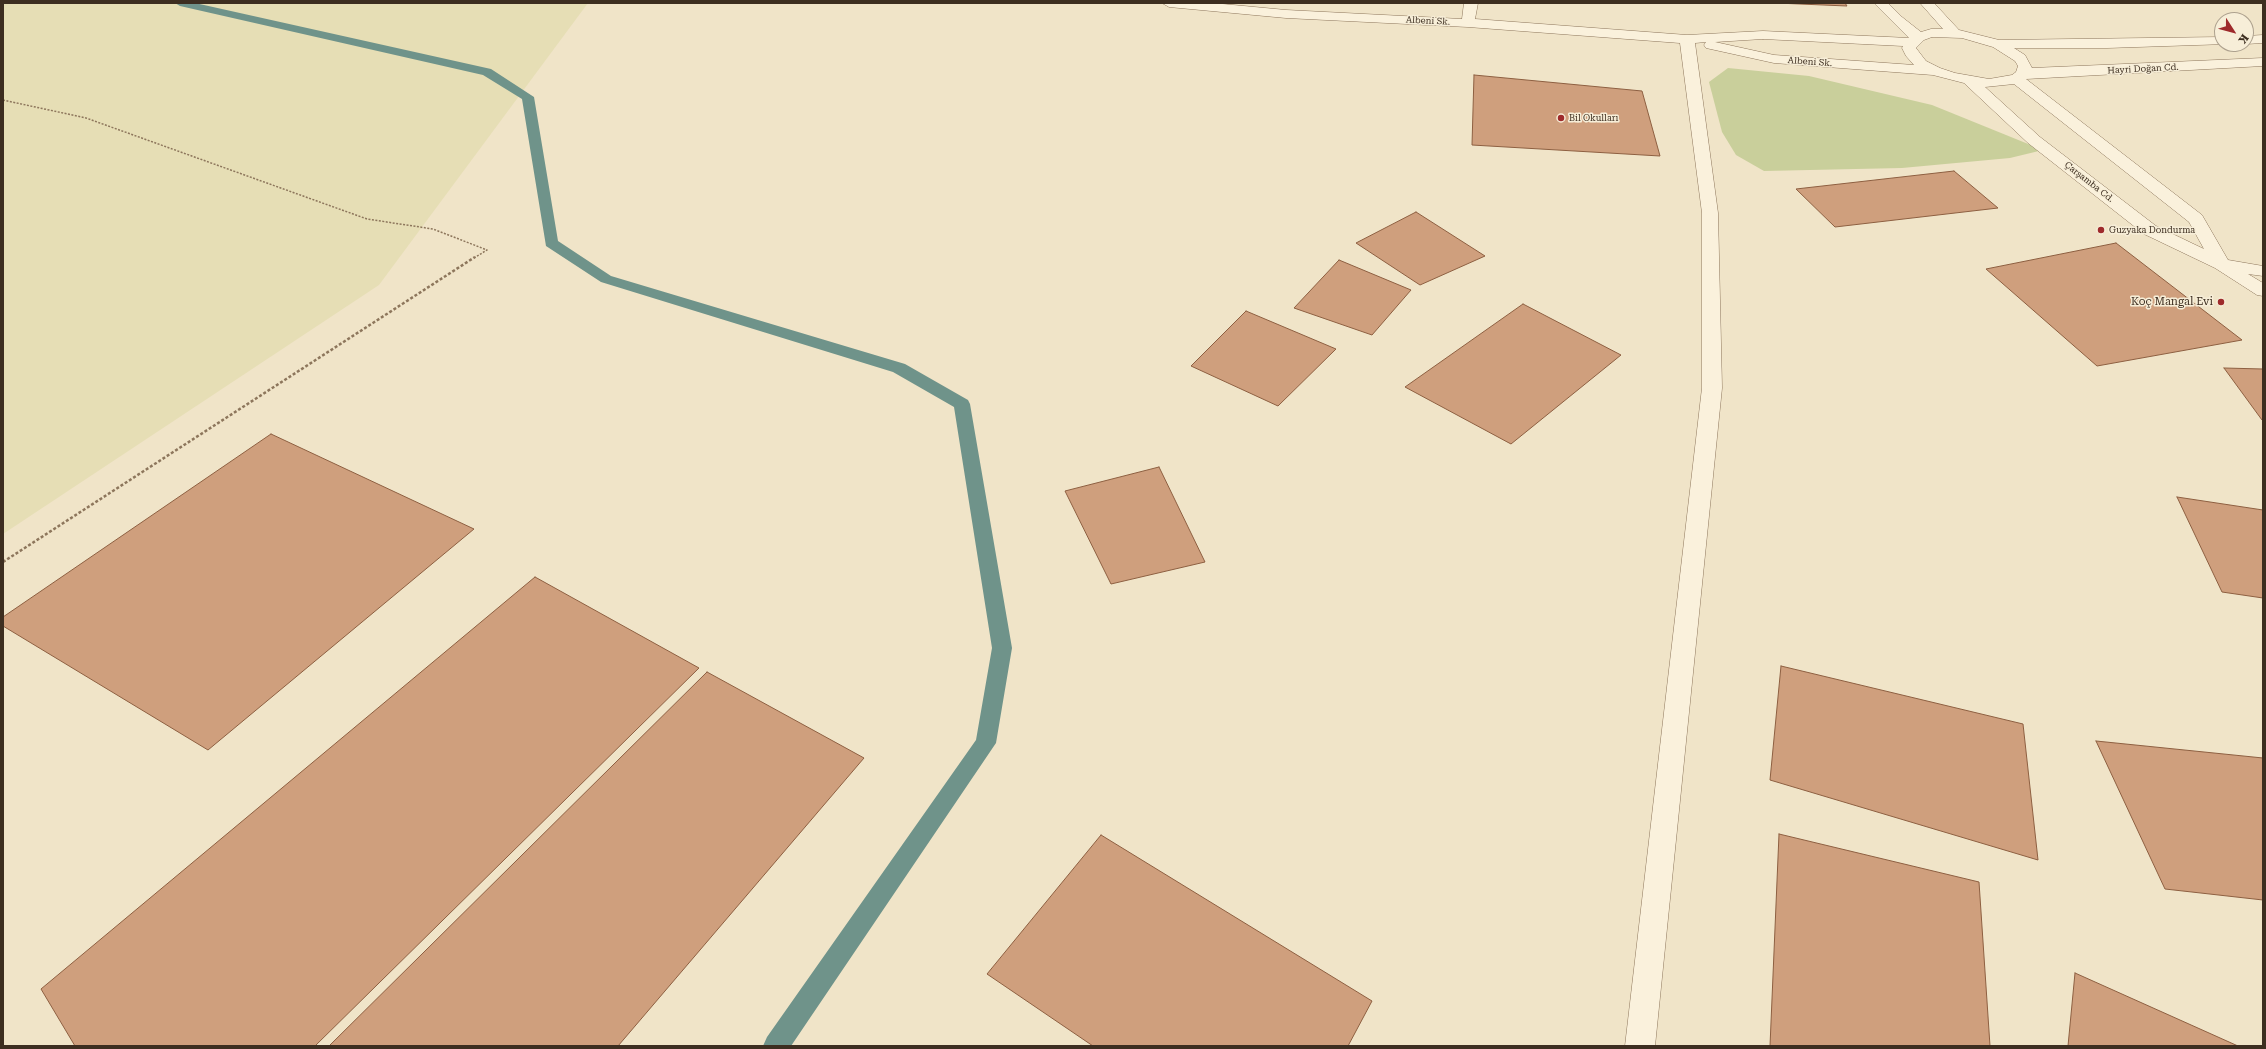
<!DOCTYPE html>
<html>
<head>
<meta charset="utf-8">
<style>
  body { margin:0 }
  #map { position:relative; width:2266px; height:1049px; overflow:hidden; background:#f0e4c8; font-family:"Roboto Serif",serif }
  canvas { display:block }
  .frame { position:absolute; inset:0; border:4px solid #3d2e20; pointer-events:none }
  .north { position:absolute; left:2214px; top:12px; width:40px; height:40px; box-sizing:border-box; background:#f7eed8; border:1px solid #ada18e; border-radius:50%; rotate:126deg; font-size:11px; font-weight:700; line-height:16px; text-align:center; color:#3d2e20 }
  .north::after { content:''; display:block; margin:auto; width:14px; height:18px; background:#9e2a2b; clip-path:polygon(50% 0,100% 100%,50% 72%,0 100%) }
</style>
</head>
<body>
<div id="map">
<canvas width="2266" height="1049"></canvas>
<div class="frame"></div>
<div class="north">K</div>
</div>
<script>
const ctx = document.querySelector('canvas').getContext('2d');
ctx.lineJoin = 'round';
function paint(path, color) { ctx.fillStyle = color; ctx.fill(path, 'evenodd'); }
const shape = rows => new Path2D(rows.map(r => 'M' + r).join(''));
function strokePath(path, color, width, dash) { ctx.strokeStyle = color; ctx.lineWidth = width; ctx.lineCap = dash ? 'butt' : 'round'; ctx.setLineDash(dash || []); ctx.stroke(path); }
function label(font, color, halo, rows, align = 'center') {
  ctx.font = font + ' "Roboto Serif",serif'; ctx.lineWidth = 3; ctx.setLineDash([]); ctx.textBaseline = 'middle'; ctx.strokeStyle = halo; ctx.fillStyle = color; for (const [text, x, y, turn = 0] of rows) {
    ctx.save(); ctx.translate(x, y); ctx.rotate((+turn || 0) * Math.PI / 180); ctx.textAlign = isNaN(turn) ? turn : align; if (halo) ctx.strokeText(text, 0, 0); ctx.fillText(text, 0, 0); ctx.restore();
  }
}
const farmland = shape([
  [3,3,588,3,379,285,3,534]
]);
const green = shape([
  [1728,68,1809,76,1932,105,2043,150,2010,158,1902,168,1764,171,1736,155,1722,132,1709,82]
]);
const stream = shape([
  [175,3,195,3,491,69,534,97,558,241,611,276,905,364,968,400,970,404,1012,648,996,743,791,1046,763,1046,767,1037,976,740,992,648,954,407,893,372,601,282,546,246,522,99,483,75,180,6,175,3]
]);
const building = shape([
  [1776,3,1845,3,1847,6,1776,3],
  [1474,75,1642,91,1660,156,1472,145,1474,75],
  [1954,171,1998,208,1835,227,1796,189,1954,171],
  [1416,212,1485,256,1420,285,1356,243,1416,212],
  [2116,243,2242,340,2097,366,1986,269,2116,243],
  [1339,260,1411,290,1372,335,1294,308,1339,260],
  [1523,304,1621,355,1511,444,1405,387,1523,304],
  [1246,311,1336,349,1278,406,1191,366,1246,311],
  [2224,368,2263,369,2263,420,2262,420,2224,368],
  [271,434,474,529,208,750,3,626,3,617,271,434],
  [1159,467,1205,562,1111,584,1065,491,1159,467],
  [2177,497,2263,510,2263,598,2222,592,2177,497],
  [535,577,699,668,315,1046,75,1046,41,989,535,577],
  [1781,666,2023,724,2038,860,1770,780,1781,666],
  [707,672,864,758,618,1046,329,1046,707,672],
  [2096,741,2263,758,2263,900,2165,889,2096,741],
  [1779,834,1979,882,1990,1046,1770,1046,1779,834],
  [1101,835,1372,1001,1348,1046,1093,1046,987,974,1101,835],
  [2075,973,2238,1046,2068,1046,2075,973]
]);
const pathFar1 = shape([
  [3,100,86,118,367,219,433,229,487,250,474,258]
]);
const path = shape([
  [3,562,475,257]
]);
const minor = shape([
  [1162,3,1212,3,1286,10,1462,19,1464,3,1478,3,1475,19,1687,35,1763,31,1909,38,1874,3,1888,3,1902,17,1921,32,1931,29,1943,29,1920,3,1934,3,1959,30,1999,40,2222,37,2222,44,2227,44,2107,48,2014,48,2025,55,2032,68,2263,58,2263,66,2026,79,2202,215,2228,260,2263,266,2263,276,2248,274,2263,283,2263,296,2257,295,2215,268,2144,234,2028,143,1964,83,1933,75,1774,63,1706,48,1704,45,1706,42,1695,43,1718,213,1722,388,1655,1046,1625,1046,1702,388,1702,213,1680,43,1468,27,1286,18,1169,7,1162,3],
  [1932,37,1962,38,1993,47,2015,61,2018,66,2016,72,2012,75,1989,79,1955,73,1940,68,1926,61,1916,48,1924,40,1932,37],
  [1763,39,1903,46,1902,48,1906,56,1914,65,1774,55,1715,42,1763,39],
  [2014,84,2189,222,2204,249,2156,226,2040,137,1985,87,2014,84],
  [2263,35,2263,43,2246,44,2245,44,2246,36,2263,35]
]);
const markers = [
  [1561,118,4,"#9e2a2b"],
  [2101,230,4,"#9e2a2b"],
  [2221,302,4,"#9e2a2b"]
];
const farStreetnames = [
  ["Albeni Sk.",1428,21,3],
  ["Albeni Sk.",1810,62,4],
  ["Hayri Doğan Cd.",2143,69,-3],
  ["Çarşamba Cd.",2089,182,38]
];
const farPoinames = [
  ["Bil Okulları",1569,118],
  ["Guzyaka Dondurma",2109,230]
];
const poiNames = [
  ["Koç Mangal Evi",2213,302]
];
paint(farmland, '#e6deb5');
paint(green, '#c9cf9b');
paint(stream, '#6f938a');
paint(building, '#cf9f7d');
strokePath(building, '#8d5f41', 1);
strokePath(minor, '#8d765c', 1);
strokePath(pathFar1, '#8d765c', 1.5, [2, 1.5]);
strokePath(path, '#8d765c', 2.5, [3, 2]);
paint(minor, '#faf1dc');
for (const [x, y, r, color] of markers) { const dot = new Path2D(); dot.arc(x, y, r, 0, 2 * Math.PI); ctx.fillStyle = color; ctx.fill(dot); strokePath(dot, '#f7eed8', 1.5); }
label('9px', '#3d2e20', '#f7eed8', farStreetnames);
label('9px', '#3d2e20', '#f7eed8', farPoinames, 'left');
label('11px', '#3d2e20', '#f7eed8', poiNames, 'right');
</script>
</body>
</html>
